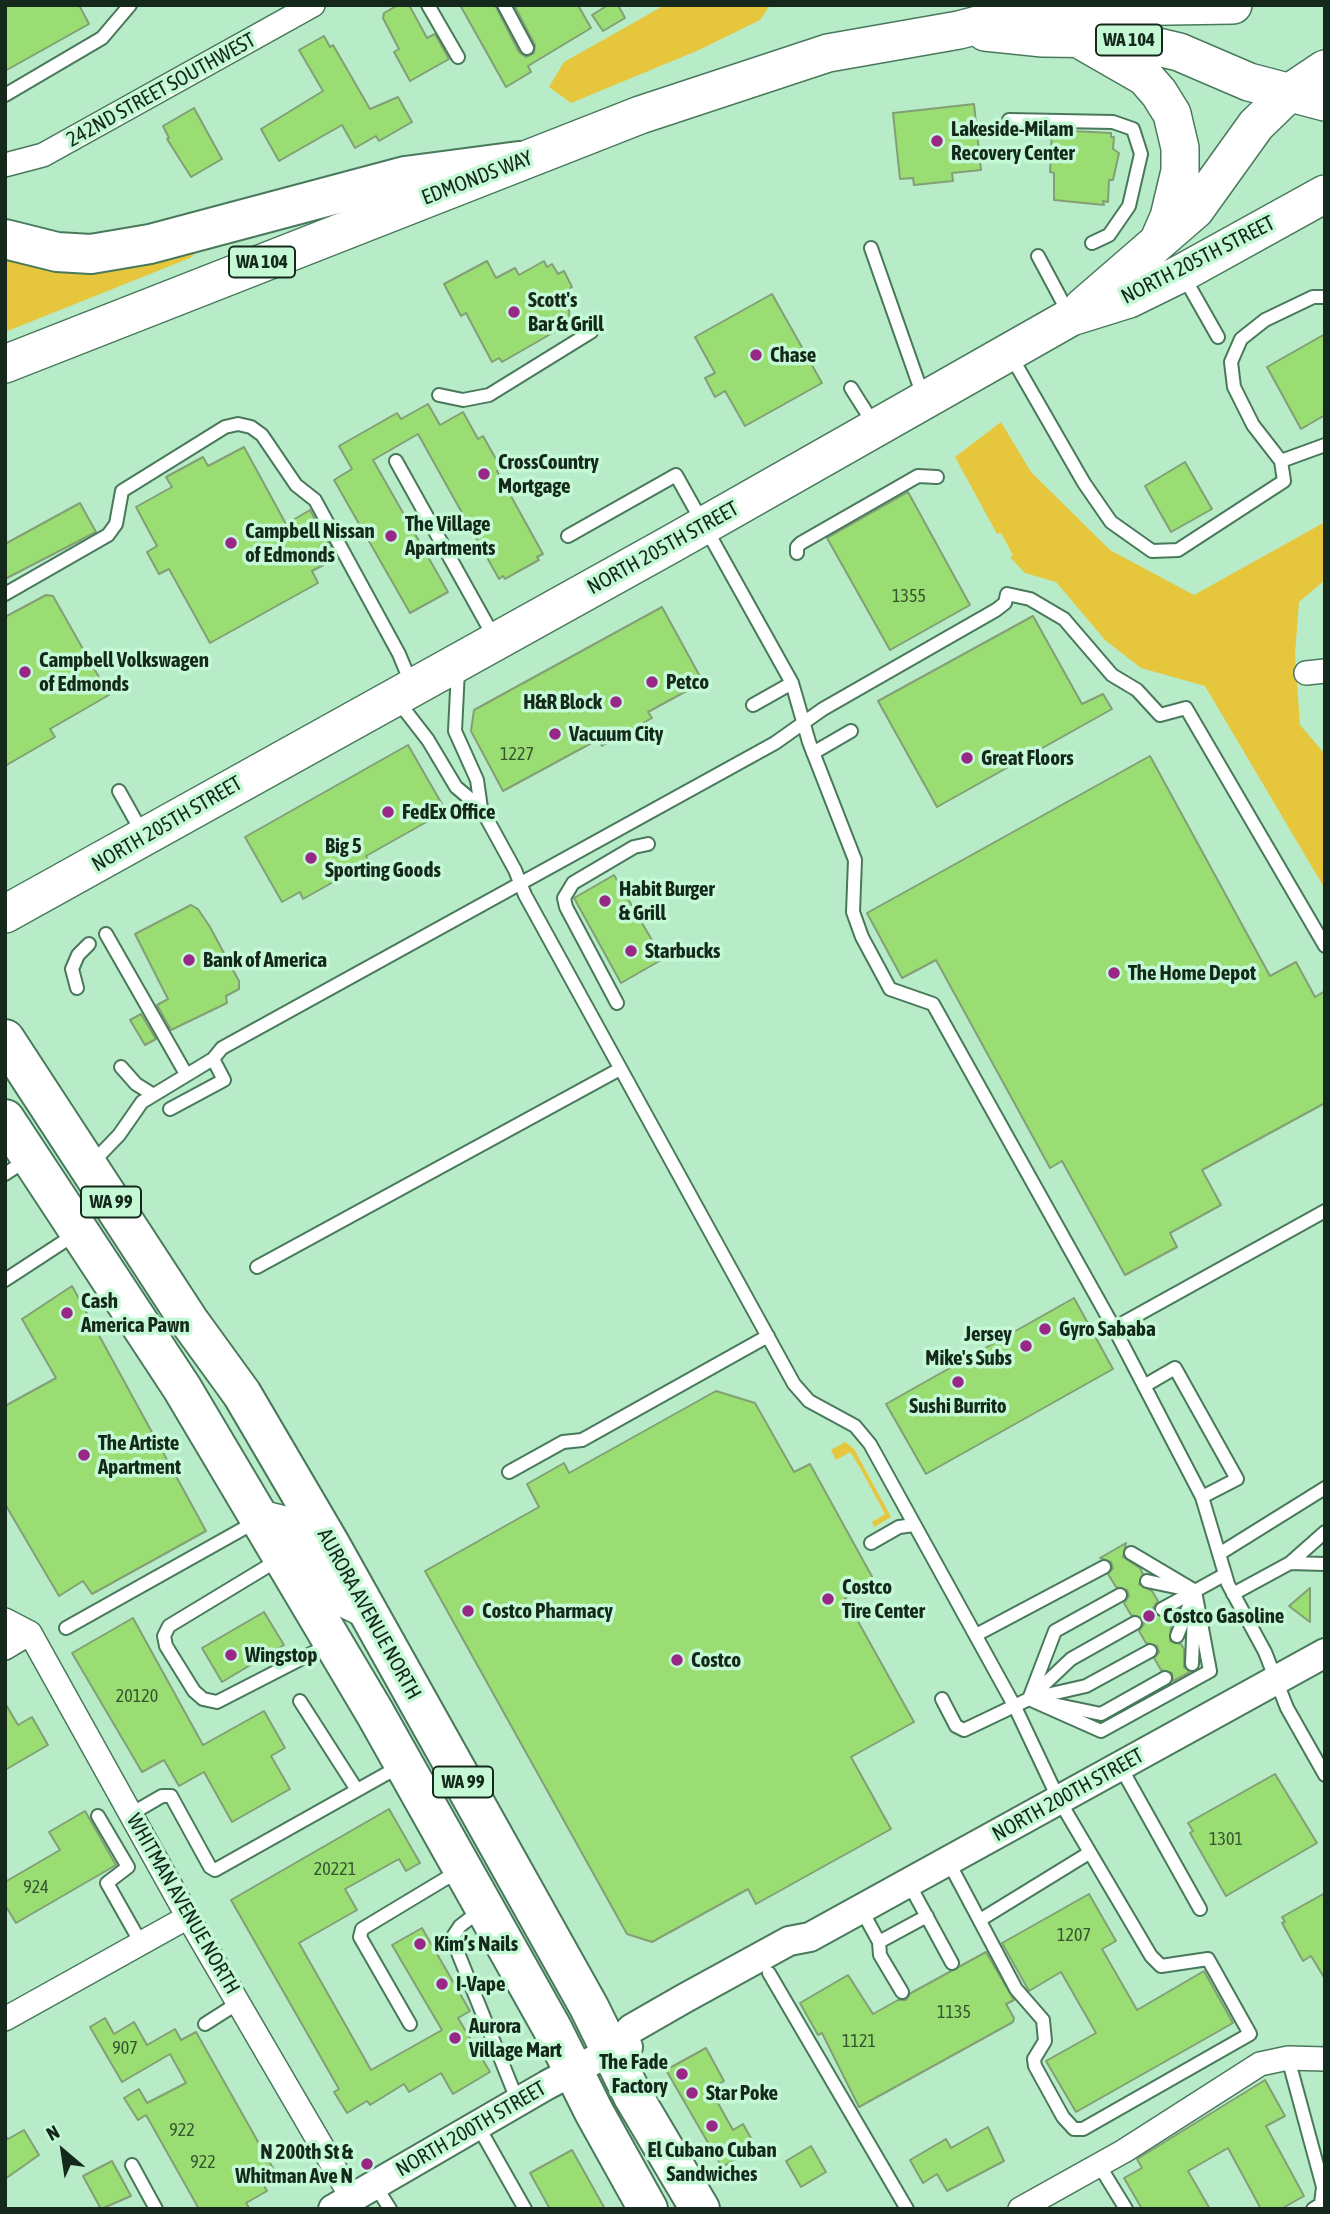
<!DOCTYPE html>
<html>
<head>
<meta charset="utf-8">
<style>
  body { margin:0 }
  #map { position:relative; width:1330px; height:2214px; overflow:hidden; background:#b8ecc9; font-family:"Asap Condensed",sans-serif }
  canvas { display:block }
  .frame { position:absolute; inset:0; border:7px solid #14281b; pointer-events:none }
  .north { position:absolute; left:28px; top:2116px; width:70px; height:70px; -webkit-text-stroke:5px #c5f9d6; paint-order:stroke; rotate:331deg; font-size:19px; font-weight:700; line-height:28px; text-align:center; color:#14281b }
  .north::after { content:''; display:block; margin:auto; width:24px; height:32px; background:#14281b; clip-path:polygon(50% 0,100% 100%,50% 72%,0 100%) }
</style>
</head>
<body>
<div id="map">
<canvas width="1330" height="2214"></canvas>
<div class="frame"></div>
<div class="north">N</div>
</div>
<script>
const ctx = document.querySelector('canvas').getContext('2d');
ctx.lineJoin = 'round';
function paint(path, color) { ctx.fillStyle = color; ctx.fill(path, 'evenodd'); }
const shape = rows => new Path2D(rows.map(r => 'M' + r).join(''));
function strokePath(path, color, width, dash) { ctx.strokeStyle = color; ctx.lineWidth = width; ctx.lineCap = dash ? 'butt' : 'round'; ctx.setLineDash(dash || []); ctx.stroke(path); }
function label(font, color, halo, rows, align = 'center') {
  ctx.font = font + ' "Asap Condensed",sans-serif'; ctx.lineWidth = 7; ctx.setLineDash([]); ctx.textBaseline = 'middle'; ctx.strokeStyle = halo; ctx.fillStyle = color; for (const [text, x, y, turn = 0] of rows) {
    ctx.save(); ctx.translate(x, y); ctx.rotate((+turn || 0) * Math.PI / 180); ctx.textAlign = isNaN(turn) ? turn : align; if (halo) ctx.strokeText(text, 0, 0); ctx.fillText(text, 0, 0); ctx.restore();
  }
}
const green = shape([
  [665,5,770,5,760,20,699,50,571,103,549,87,564,62],
  [5,247,200,249,190,258,5,332],
  [1001,422,1031,472,1110,550,1194,595,1325,522,1325,580,1299,602,1295,654,1300,725,1325,754,1325,889,1205,686,1141,668,1105,640,1056,582,1025,573,1010,557,1013,555,1001,533,997,534,955,457],
  [845,1442,854,1449,891,1517,874,1527,872,1522,885,1514,859,1466,850,1452,836,1460,831,1450]
]);
const building = shape([
  [5,5,79,5,89,24,5,71,5,5],
  [398,5,409,5,427,38,435,34,449,59,410,81,394,52,399,49,383,18,384,13,398,5],
  [460,5,495,5,519,52,526,57,534,53,535,45,514,5,578,5,591,28,528,66,531,72,506,87,460,5],
  [608,5,618,5,625,18,603,31,592,15,608,5],
  [324,36,330,47,333,45,370,109,398,97,412,122,379,141,376,136,355,148,342,125,279,161,261,129,323,91,299,50,324,36],
  [974,104,981,170,952,173,953,181,914,185,913,178,900,179,893,113,974,104],
  [194,108,222,159,191,177,167,139,169,138,163,126,194,108],
  [1052,130,1111,133,1111,137,1114,137,1113,149,1119,153,1113,180,1109,180,1108,202,1103,201,1104,205,1054,200,1054,173,1050,172,1052,130],
  [487,261,496,278,515,268,519,275,544,261,547,267,552,264,558,274,564,271,572,287,561,294,569,310,570,323,502,362,499,358,492,362,466,313,461,316,444,284,487,261],
  [772,294,822,383,745,426,725,391,715,397,705,378,715,373,695,337,772,294],
  [1325,334,1325,415,1301,429,1267,367,1325,334],
  [428,404,440,425,463,412,478,439,483,436,501,468,497,471,543,554,537,557,539,560,519,571,505,579,503,576,499,579,418,434,373,460,448,592,410,613,334,480,352,469,339,446,397,413,401,419,428,404],
  [244,447,286,524,310,510,337,558,312,571,318,583,210,643,169,569,159,574,147,552,157,546,136,507,172,487,166,477,203,457,208,466,244,447],
  [1185,462,1212,509,1171,532,1145,486,1185,462],
  [908,492,970,605,890,650,827,538,908,492],
  [80,503,96,532,5,579,5,544,80,503],
  [46,595,53,596,109,695,50,729,55,737,5,766,5,617,46,595],
  [662,607,703,682,648,712,652,718,602,746,599,739,503,791,471,731,474,710,662,607],
  [1033,616,1082,704,1103,694,1112,709,937,807,878,701,1033,616],
  [408,745,446,811,366,856,369,862,303,899,300,892,282,902,245,837,408,745],
  [1150,756,1270,976,1296,962,1315,997,1325,991,1325,1103,1202,1170,1221,1205,1170,1233,1177,1247,1125,1275,1062,1161,1050,1168,936,960,902,978,867,913,1150,756],
  [614,875,663,959,621,983,574,898,614,875],
  [191,905,198,909,210,927,239,981,239,989,226,996,227,1003,171,1030,157,1005,168,999,135,934,191,905],
  [141,1014,156,1039,145,1045,130,1020,141,1014],
  [72,1286,206,1531,92,1594,83,1581,59,1596,5,1504,5,1406,56,1378,22,1319,72,1286],
  [1074,1298,1113,1369,926,1474,886,1404,1074,1298],
  [716,1391,755,1403,794,1472,810,1464,875,1582,845,1598,914,1722,851,1757,891,1829,756,1904,748,1889,652,1942,627,1934,425,1571,539,1507,527,1484,564,1463,569,1473,716,1391],
  [1126,1543,1123,1557,1140,1568,1143,1574,1139,1584,1152,1591,1158,1601,1153,1608,1155,1614,1166,1617,1171,1626,1170,1641,1181,1644,1184,1649,1184,1667,1190,1672,1173,1681,1172,1673,1161,1670,1154,1658,1159,1652,1157,1646,1146,1643,1139,1631,1144,1624,1142,1618,1131,1615,1124,1603,1129,1596,1127,1590,1116,1587,1108,1574,1113,1568,1111,1562,1100,1558,1126,1543],
  [1310,1588,1310,1622,1289,1606,1310,1588],
  [264,1612,284,1645,222,1682,202,1648,264,1612],
  [133,1618,203,1745,264,1711,285,1748,271,1756,290,1789,232,1822,204,1772,179,1786,164,1760,142,1772,72,1653,133,1618],
  [5,1703,18,1725,32,1717,48,1745,5,1770,5,1703],
  [1275,1774,1317,1843,1226,1896,1190,1833,1193,1831,1188,1823,1275,1774],
  [389,1809,420,1863,406,1871,399,1859,345,1889,357,1910,299,1943,371,2070,442,2030,392,1945,422,1928,470,2011,458,2018,490,2072,453,2094,441,2073,409,2092,404,2084,370,2105,367,2101,347,2113,334,2092,339,2089,231,1900,389,1809],
  [85,1811,116,1865,16,1923,5,1905,5,1882,60,1850,49,1832,85,1811],
  [1325,1893,1325,1979,1311,1956,1303,1961,1282,1923,1285,1922,1282,1917,1325,1893],
  [1089,1894,1116,1941,1102,1949,1137,2010,1204,1971,1233,2023,1076,2112,1046,2061,1096,2033,1061,1972,1029,1991,1002,1943,1089,1894],
  [986,1952,1014,2000,1006,2004,1014,2018,1013,2022,859,2107,822,2033,818,2035,800,2003,848,1975,873,2014,898,2000,906,2000,911,1993,986,1952],
  [105,2018,114,2034,134,2022,147,2045,175,2029,181,2040,196,2032,274,2170,260,2178,267,2191,246,2203,250,2209,199,2209,146,2115,138,2120,124,2098,139,2089,147,2103,186,2083,170,2054,122,2082,90,2027,105,2018],
  [706,2048,724,2081,710,2089,733,2130,743,2124,752,2140,744,2145,748,2152,722,2167,666,2070,706,2048],
  [1265,2080,1285,2116,1266,2126,1304,2196,1281,2209,1261,2209,1228,2148,1188,2171,1210,2209,1142,2209,1124,2178,1142,2168,1137,2159,1265,2080],
  [988,2127,1004,2161,947,2191,937,2174,923,2183,910,2160,946,2139,951,2148,988,2127],
  [24,2130,39,2155,5,2179,5,2136,8,2139,24,2130],
  [811,2146,826,2172,801,2187,786,2161,811,2146],
  [572,2150,605,2209,550,2209,530,2173,572,2150],
  [112,2161,131,2196,101,2209,83,2176,112,2161]
]);
const service = shape([
  [428,5,458,57],
  [504,5,527,48],
  [5,95,102,38,130,5],
  [1009,120,1113,122,1133,129,1141,154,1129,206,1109,235,1092,243],
  [871,248,923,396],
  [1038,256,1069,314],
  [1184,277,1218,337],
  [1011,356,1084,483,1111,522,1152,551,1178,550,1284,481,1281,461,1253,425,1234,387,1231,362,1241,339,1265,320,1313,297,1325,297],
  [851,388,875,426],
  [439,395,463,400,489,395,591,332],
  [396,461,494,637],
  [1281,461,1325,445],
  [568,536,676,475,792,683,809,742,855,860,853,912,862,937,890,989,933,1004,1114,1328,1202,1497,1228,1584,1265,1652,1287,1708,1325,1775],
  [797,553,797,547,801,543,918,476,937,477],
  [5,594,108,535,116,524,122,491,225,427,238,424,251,427,262,435,296,485,315,500,399,654,411,683],
  [458,670,455,731,477,780,481,808],
  [397,700,428,740,456,787,481,808,515,870,525,895,794,1384,809,1401,855,1426,870,1444,1015,1707,1059,1800,1151,1956,1161,1966,1208,1959,1250,2034,1083,2129,1074,2129,1063,2117,1035,2066,1034,2059,1045,2041,1043,2020,1016,1989,948,1861],
  [753,705,792,683],
  [813,753,851,731],
  [119,791,143,834],
  [106,934,186,1074],
  [77,988,72,969,78,955,89,944],
  [617,1003,566,907,564,898,573,883,634,847,648,844],
  [121,1067,136,1084,152,1094],
  [170,1109,224,1080,213,1059],
  [91,1164,119,1135,142,1102,213,1059,222,1048,775,743,823,709,996,610,1005,603,1007,594,1030,599,1064,619,1112,675,1137,690,1160,715,1186,708,1325,946],
  [5,1174,28,1159],
  [257,1267,620,1069],
  [5,1280,77,1233],
  [1114,1328,1325,1211],
  [1144,1386,1175,1368,1237,1479,1202,1497],
  [509,1472,563,1442,582,1440,768,1336],
  [871,1543,899,1527,914,1525],
  [1219,1554,1325,1488],
  [278,1560,169,1626,164,1636,166,1646,194,1691,203,1699,217,1702,328,1645],
  [1290,1563,1325,1564],
  [1147,1581,1185,1589],
  [1233,1594,1290,1563,1325,1532],
  [1162,1609,1195,1591],
  [66,1628,257,1521],
  [976,1635,1104,1567],
  [1177,1636,1195,1591,1224,1575],
  [1192,1664,1194,1612],
  [1032,1696,1071,1659,1135,1623],
  [942,1699,956,1726,964,1730,1029,1699,1086,1686,1150,1651],
  [1029,1699,1101,1731,1210,1671,1195,1591,1131,1553],
  [1029,1699,1055,1631,1120,1595],
  [300,1701,357,1790],
  [1053,1704,1101,1714,1165,1678],
  [1120,1766,1200,1909],
  [131,1814,162,1796,171,1796,210,1867,215,1870,402,1765],
  [98,1816,128,1867,107,1883,141,1943],
  [908,1882,952,1963],
  [482,1909,460,1926,452,1938,518,2102],
  [861,1909,879,1942,880,1955,902,1992],
  [980,1920,1089,1853],
  [879,1942,927,1916],
  [769,1973,907,2209],
  [205,2024,238,2003],
  [410,2024,360,1937,362,1929,460,1870],
  [1288,2058,1323,2187,1321,2204,1313,2209],
  [478,2126,525,2209],
  [132,2165,156,2209],
  [1099,2165,1126,2209],
  [375,2185,390,2209]
]);
const minor = shape([
  [5,165,43,155,313,5],
  [1306,673,1325,671],
  [5,1620,30,1633,188,1917,352,2198],
  [5,1648,30,1633],
  [5,2019,188,1917],
  [1020,2209,1124,2151,1260,2064,1288,2058,1325,2059]
]);
const tertiary = shape([
  [611,2051,631,2029,685,1998,789,1941,810,1937,1325,1653],
  [333,2209,547,2085,611,2051,628,2047]
]);
const primary = shape([
  [985,32,1043,38,1124,39,1179,52,1249,82,1325,102],
  [1084,42,1145,77,1159,93,1172,114,1180,148,1180,171,1169,217,1159,240],
  [1083,307,1195,210,1256,125,1289,93,1325,69],
  [5,364,640,115,828,53,959,30,1042,8,1233,5],
  [5,914,673,543,1071,317,1129,299,1182,273,1325,194],
  [260,1519,284,1525,294,1531,332,1592,366,1609]
]);
const trunk = shape([
  [5,239,57,252,91,254,150,244,405,176,519,161],
  [5,1039,189,1321,242,1394,330,1544,589,2007,633,2096,700,2209],
  [5,1119,182,1388,375,1713,552,2028,594,2112,648,2209]
]);
const markers = [
  [937,141,7,"#982786"],
  [514,312,7,"#982786"],
  [756,355,7,"#982786"],
  [484,474,7,"#982786"],
  [391,536,7,"#982786"],
  [231,543,7,"#982786"],
  [25,672,7,"#982786"],
  [652,682,7,"#982786"],
  [616,702,7,"#982786"],
  [555,734,7,"#982786"],
  [967,758,7,"#982786"],
  [388,812,7,"#982786"],
  [311,858,7,"#982786"],
  [605,901,7,"#982786"],
  [631,951,7,"#982786"],
  [189,960,7,"#982786"],
  [1114,973,7,"#982786"],
  [67,1313,7,"#982786"],
  [1045,1329,7,"#982786"],
  [1026,1346,7,"#982786"],
  [958,1382,7,"#982786"],
  [84,1455,7,"#982786"],
  [828,1599,7,"#982786"],
  [468,1611,7,"#982786"],
  [1149,1616,7,"#982786"],
  [231,1655,7,"#982786"],
  [677,1660,7,"#982786"],
  [420,1944,7,"#982786"],
  [442,1984,7,"#982786"],
  [455,2038,7,"#982786"],
  [682,2074,7,"#982786"],
  [692,2093,7,"#982786"],
  [712,2126,7,"#982786"],
  [367,2164,7,"#982786"]
];
const numberNames = [
  ["1355",909,596],
  ["1227",517,754],
  ["20120",137,1696],
  ["1301",1226,1839],
  ["20221",335,1869],
  ["924",36,1887],
  ["1207",1074,1935],
  ["1135",954,2012],
  ["1121",859,2041],
  ["907",125,2048],
  ["922",182,2130],
  ["922",203,2162]
];
const shields = [
  [1129,40,66],
  [262,262,66],
  [111,1202,60],
  [463,1782,60]
];
const shieldNames = [
  ["WA 104",1129,40],
  ["WA 104",262,262],
  ["WA 99",111,1202],
  ["WA 99",463,1782]
];
const streetNames = [
  ["242ND STREET SOUTHWEST",161,90,-29],
  ["EDMONDS WAY",477,178,-21],
  ["NORTH 205TH STREET",1198,260,-27],
  ["NORTH 205TH STREET",663,548,-29],
  ["NORTH 205TH STREET",167,824,-30],
  ["AURORA AVENUE NORTH",369,1614,61],
  ["NORTH 200TH STREET",1068,1795,-29],
  ["WHITMAN AVENUE NORTH",183,1904,60],
  ["NORTH 200TH STREET",471,2129,-30]
];
const poiNames = [
  ["Lakeside-Milam",951,129],
  ["Recovery Center",951,153],
  ["Scott's",528,300],
  ["Bar & Grill",528,324],
  ["Chase",770,355],
  ["CrossCountry",498,462],
  ["Mortgage",498,486],
  ["The Village",405,524],
  ["Apartments",405,548],
  ["Campbell Nissan",245,531],
  ["of Edmonds",245,555],
  ["Campbell Volkswagen",39,660],
  ["of Edmonds",39,684],
  ["Petco",666,682],
  ["H&R Block",602,702,"right"],
  ["Vacuum City",569,734],
  ["Great Floors",981,758],
  ["FedEx Office",402,812],
  ["Big 5",325,846],
  ["Sporting Goods",325,870],
  ["Habit Burger",619,889],
  ["& Grill",619,913],
  ["Starbucks",645,951],
  ["Bank of America",203,960],
  ["The Home Depot",1128,973],
  ["Cash",81,1301],
  ["America Pawn",81,1325],
  ["Gyro Sababa",1059,1329],
  ["Jersey",1012,1334,"right"],
  ["Mike's Subs",1012,1358,"right"],
  ["Sushi Burrito",958,1406,"center"],
  ["The Artiste",98,1443],
  ["Apartment",98,1467],
  ["Costco",842,1587],
  ["Tire Center",842,1611],
  ["Costco Pharmacy",482,1611],
  ["Costco Gasoline",1163,1616],
  ["Wingstop",245,1655],
  ["Costco",691,1660],
  ["Kim’s Nails",434,1944],
  ["I-Vape",456,1984],
  ["Aurora",469,2026],
  ["Village Mart",469,2050],
  ["The Fade",668,2062,"right"],
  ["Factory",668,2086,"right"],
  ["Star Poke",706,2093],
  ["El Cubano Cuban",712,2150,"center"],
  ["Sandwiches",712,2174,"center"],
  ["N 200th St &",353,2152,"right"],
  ["Whitman Ave N",353,2176,"right"]
];
paint(green, '#e6c63d');
paint(building, '#99dd73');
strokePath(building, '#83a075', 2);
strokePath(service, '#49795b', 16);
strokePath(minor, '#49795b', 26);
strokePath(tertiary, '#49795b', 32);
strokePath(primary, '#49795b', 40);
strokePath(trunk, '#49795b', 42);
strokePath(service, '#fff', 12);
strokePath(minor, '#fff', 23);
strokePath(tertiary, '#fff', 28);
strokePath(primary, '#fff', 37);
strokePath(trunk, '#fff', 38);
for (const [x, y, r, color] of markers) { const dot = new Path2D(); dot.arc(x, y, r, 0, 2 * Math.PI); ctx.fillStyle = color; ctx.fill(dot); strokePath(dot, '#c5f9d6', 2.5); }
label('18px', '#355531', null, numberNames);
for (const [x, y, w] of shields) { const box = new Path2D(); box.roundRect(x - w / 2, y - 15.5, w, 31, 5); ctx.fillStyle = '#c5f9d6'; ctx.fill(box); strokePath(box, '#14281b', 2); }
label('bold 19px', '#14281b', null, shieldNames);
label('21px', '#14281b', '#c5f9d6', streetNames);
label('bold 21px', '#14281b', '#c5f9d6', poiNames, 'left');
</script>
</body>
</html>
